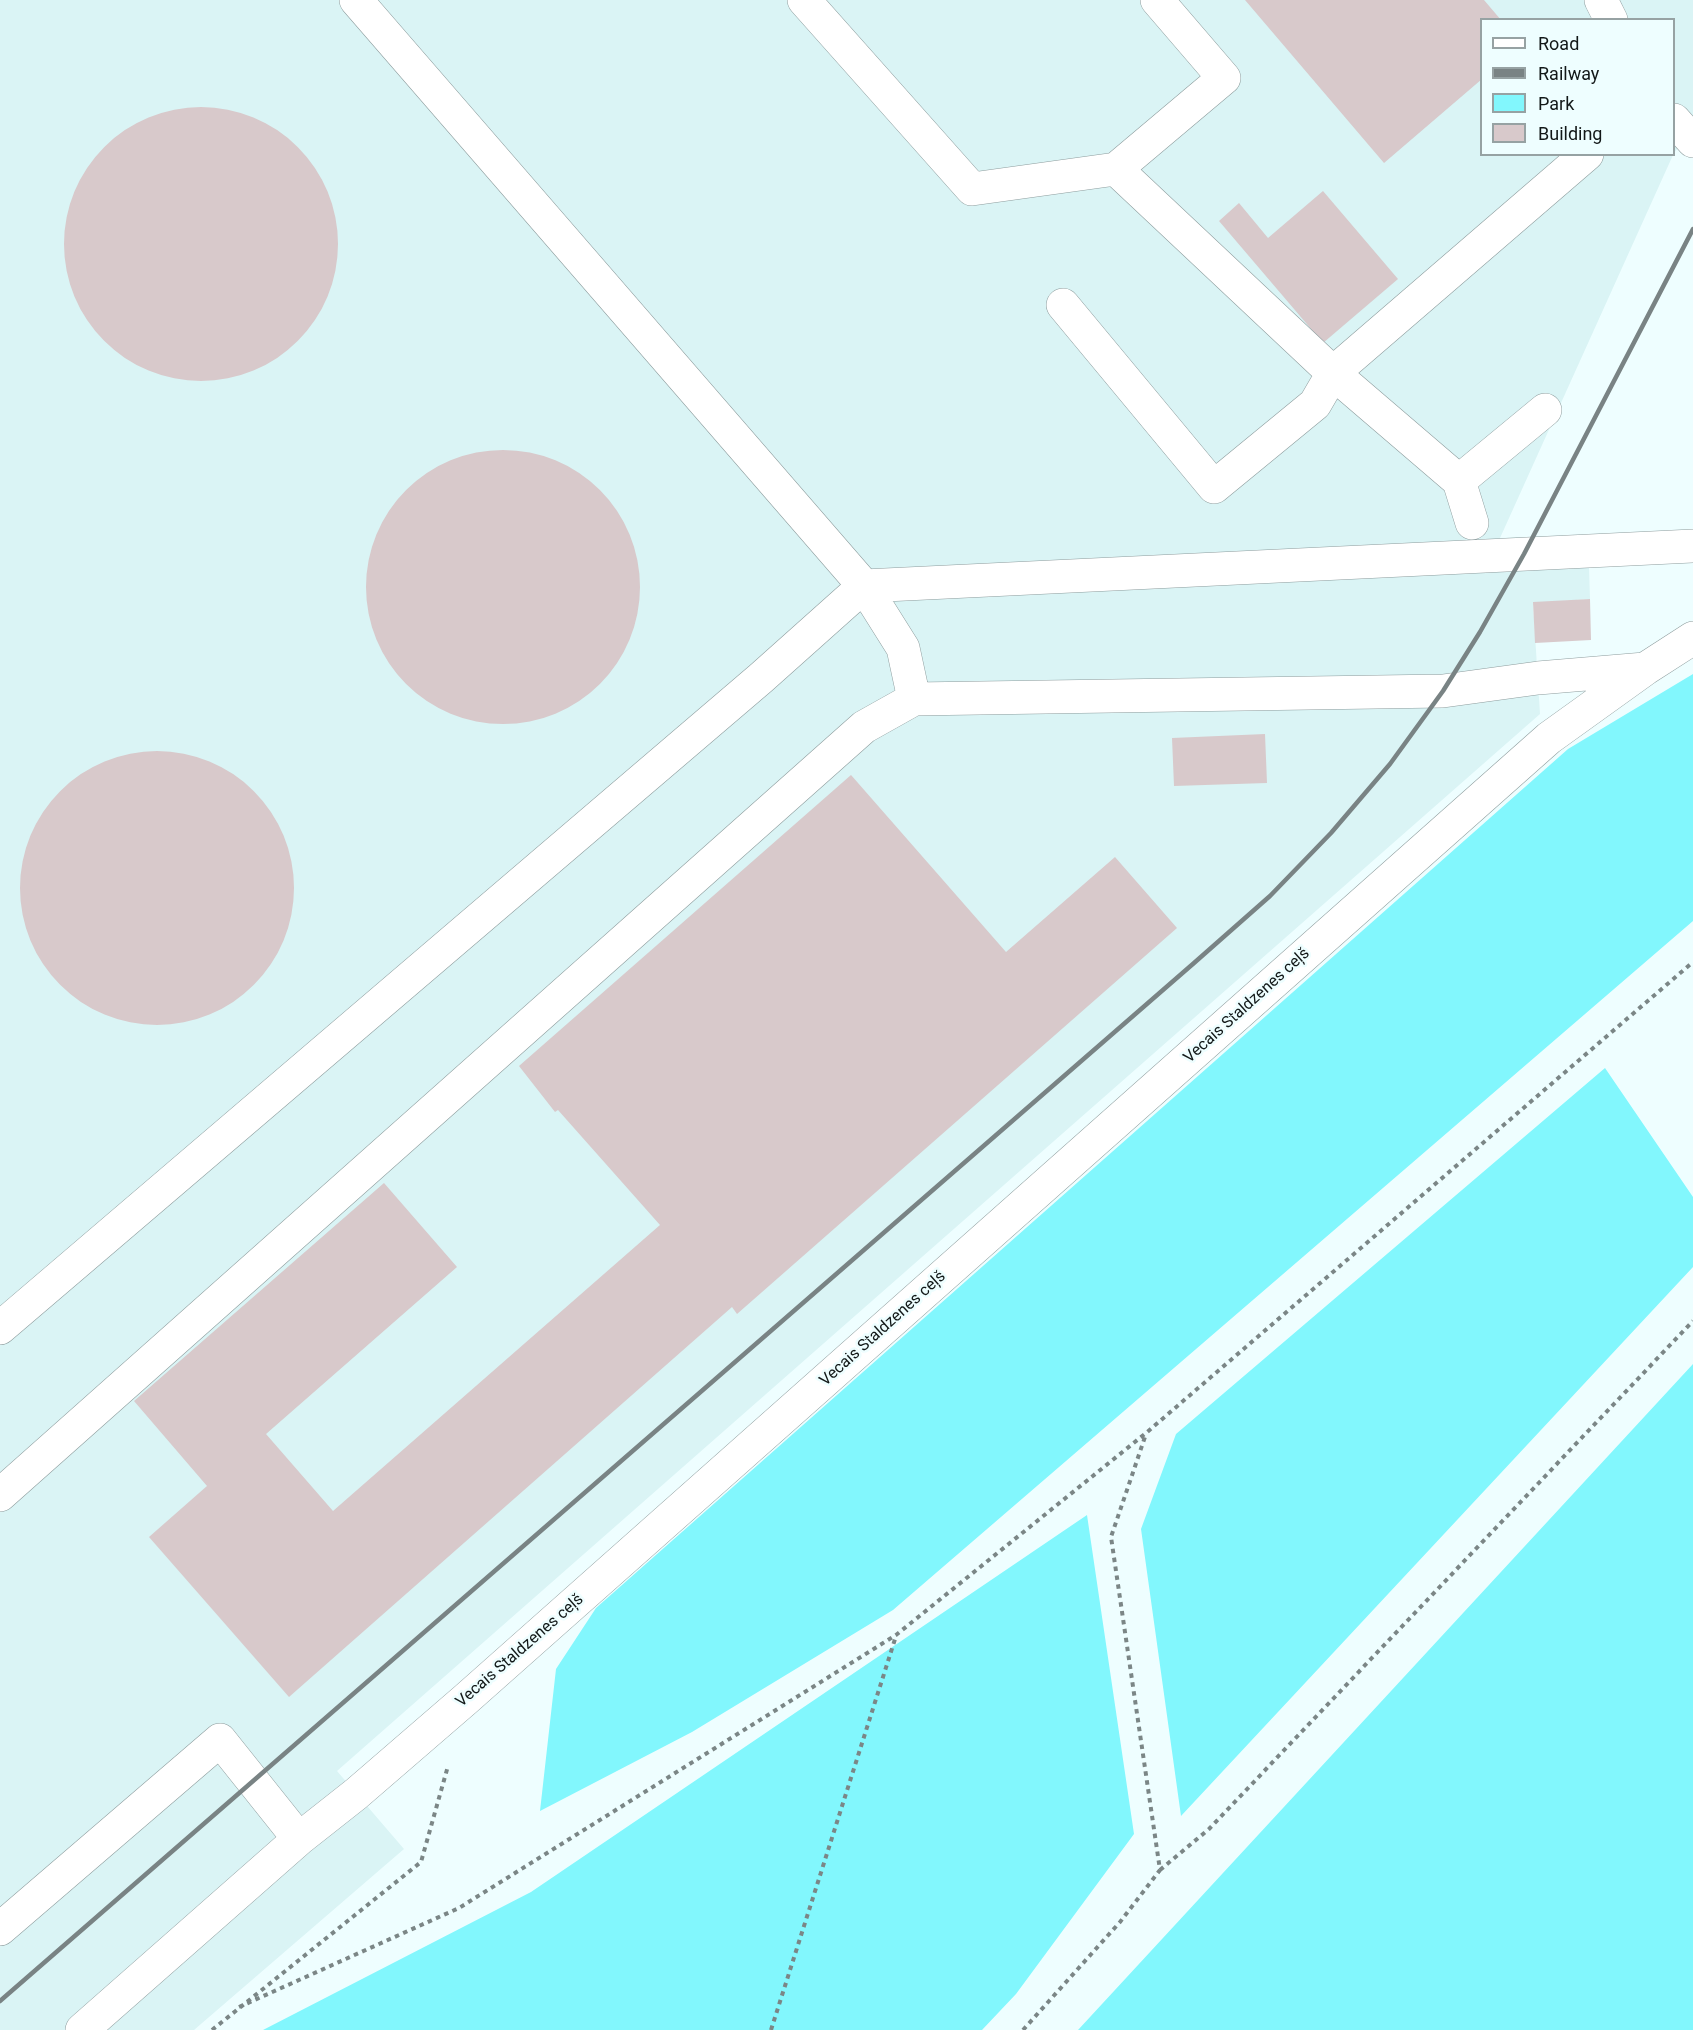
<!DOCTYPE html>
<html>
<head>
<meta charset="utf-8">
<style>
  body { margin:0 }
  #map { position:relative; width:1693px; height:2030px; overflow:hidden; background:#eefeff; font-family:Roboto,sans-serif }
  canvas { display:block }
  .legend { position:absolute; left:1480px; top:18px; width:195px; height:138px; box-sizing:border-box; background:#eefeff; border:2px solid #96a2a3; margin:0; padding:8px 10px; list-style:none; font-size:18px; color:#121818 }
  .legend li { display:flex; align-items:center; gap:12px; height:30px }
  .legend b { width:30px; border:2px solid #96a2a3 }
</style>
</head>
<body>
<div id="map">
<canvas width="1693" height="2030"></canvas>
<ul class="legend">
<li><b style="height:8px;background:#fff"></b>Road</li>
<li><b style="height:8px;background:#798384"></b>Railway</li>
<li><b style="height:16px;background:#82f7fd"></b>Park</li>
<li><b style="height:16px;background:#d8c9cb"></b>Building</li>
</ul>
</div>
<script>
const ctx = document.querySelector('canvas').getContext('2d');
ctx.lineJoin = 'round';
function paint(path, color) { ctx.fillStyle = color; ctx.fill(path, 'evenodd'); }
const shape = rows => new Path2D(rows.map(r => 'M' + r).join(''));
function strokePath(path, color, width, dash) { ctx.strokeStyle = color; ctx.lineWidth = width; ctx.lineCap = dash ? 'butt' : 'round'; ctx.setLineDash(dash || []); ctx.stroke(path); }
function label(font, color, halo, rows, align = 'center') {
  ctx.font = font + ' Roboto,sans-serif'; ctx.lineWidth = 5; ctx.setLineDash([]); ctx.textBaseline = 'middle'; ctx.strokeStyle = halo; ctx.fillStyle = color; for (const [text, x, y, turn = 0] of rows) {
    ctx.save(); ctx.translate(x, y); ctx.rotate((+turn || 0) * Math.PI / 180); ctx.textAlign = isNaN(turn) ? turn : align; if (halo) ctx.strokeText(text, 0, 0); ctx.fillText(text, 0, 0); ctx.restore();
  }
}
const built = shape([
  [0,0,1693,0,1693,128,1674,153,1674,20,1482,20,1482,154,1673,155,1500,538,1588,535,1590,599,1533,603,1540,714,337,1771,404,1849,194,2030,0,2030]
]);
const green = shape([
  [1693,674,1693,921,893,1610,692,1732,540,1811,556,1669,596,1608,1568,749],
  [1605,1068,1693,1197,1693,1267,1181,1816,1141,1529,1176,1434],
  [1693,1364,1693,2030,1078,2030],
  [1087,1515,1134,1834,1016,1994,982,2030,263,2030,531,1892]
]);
const building = shape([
  [1245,0,1484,0,1501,20,1482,20,1482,79,1384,163],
  '64 244a137 137 0 1 1 274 0a137 137 0 1 1-274 0Z',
  [1323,191,1398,279,1323,343,1219,221,1239,203,1268,238],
  '366 587a137 137 0 1 1 274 0a137 137 0 1 1-274 0Z',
  [1590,599,1591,640,1535,643,1533,602],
  [1265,734,1267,783,1174,786,1172,738],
  '20 888a137 137 0 1 1 274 0a137 137 0 1 1-274 0Z',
  [851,775,1006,952,1115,857,1177,928,737,1314,732,1307,289,1697,149,1537,207,1486,134,1401,384,1183,457,1267,266,1434,333,1511,660,1225,558,1110,555,1112,519,1066]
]);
const path = shape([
  [1160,1870,1209,1829,1693,1321],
  [239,2007,459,1908,896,1635,1146,1433,1693,962],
  [212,2030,421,1862,448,1766],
  [771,2030,896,1636],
  [1023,2030,1120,1922,1160,1870,1111,1537,1146,1434]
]);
const minor = shape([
  [356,0,864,586,1693,546],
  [804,0,972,189,1116,169],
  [1157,0,1224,78,1116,169,1333,373,1459,481,1472,523],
  [1601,0,1611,20],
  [1674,120,1693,141],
  [1063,305,1214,487,1315,404,1333,373,1587,154],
  [1459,481,1545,410],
  [0,1328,761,678,864,586,903,648,914,699],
  [0,1495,864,727,914,699,1443,691,1538,678,1645,669],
  [0,1929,220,1740,299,1839],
  [82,2030,299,1839,356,1794,466,1699,1549,738,1645,669,1693,638]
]);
const rail = shape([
  [0,2001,1194,963,1270,896,1331,833,1390,764,1443,691,1480,632,1524,554,1693,229]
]);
const streetNames = [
  ["Vecais Staldzenes ceļš",1247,1006,-42],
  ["Vecais Staldzenes ceļš",883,1329,-42],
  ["Vecais Staldzenes ceļš",520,1651,-41]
];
paint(built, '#daf4f5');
paint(green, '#82f7fd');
paint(building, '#d8c9cb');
strokePath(minor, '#8e9d9e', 34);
strokePath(path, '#7b8686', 4, [4.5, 4.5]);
strokePath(minor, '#fff', 33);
strokePath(rail, '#798384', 4.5);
label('16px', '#121818', '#eefeff', streetNames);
</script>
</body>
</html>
